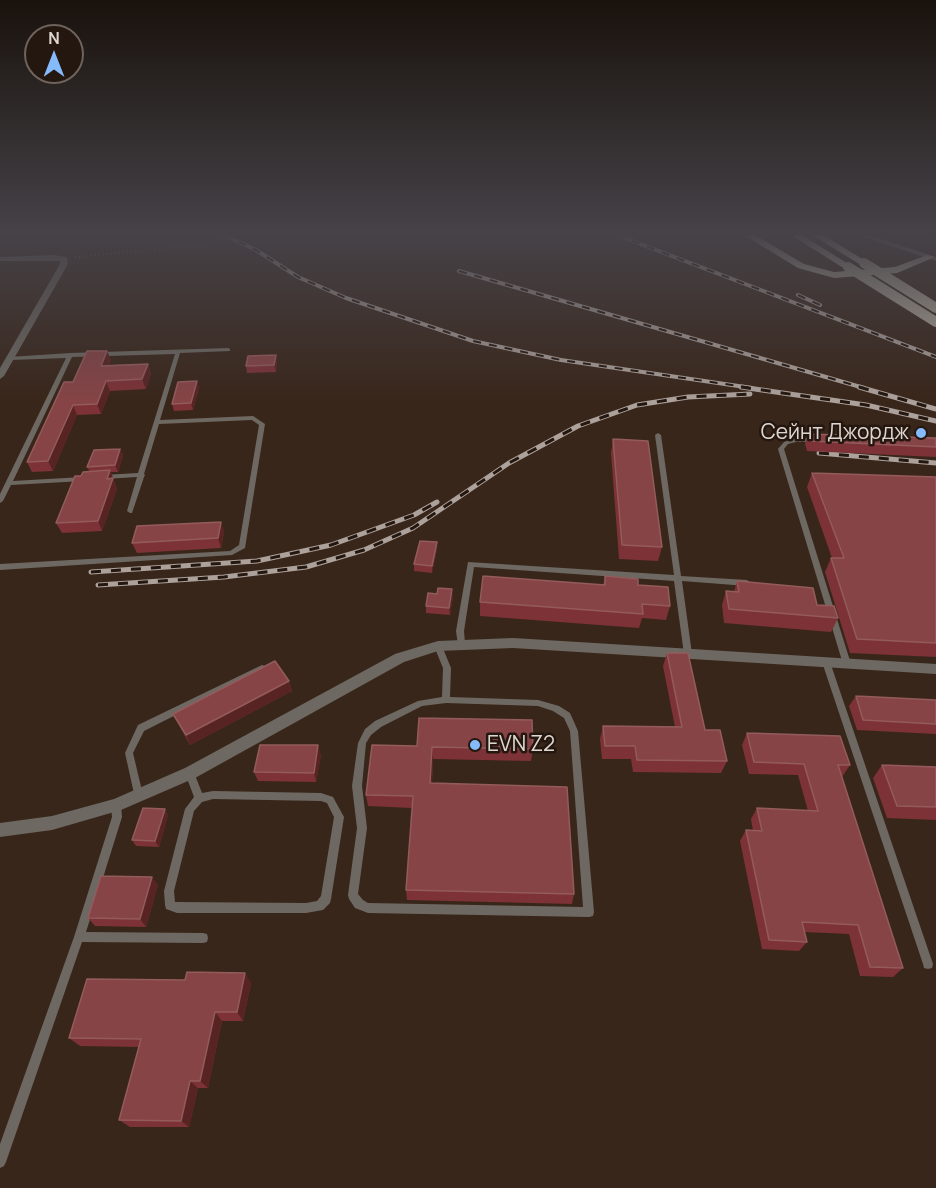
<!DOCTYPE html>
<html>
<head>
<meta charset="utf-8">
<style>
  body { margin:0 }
  #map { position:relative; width:936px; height:1188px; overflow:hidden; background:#2e2018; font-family:Manrope,sans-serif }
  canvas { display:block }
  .north { position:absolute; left:24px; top:24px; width:60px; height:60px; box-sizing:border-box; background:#24170f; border:2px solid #6f635d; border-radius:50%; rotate:0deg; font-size:16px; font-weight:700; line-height:24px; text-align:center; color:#e0d6d1 }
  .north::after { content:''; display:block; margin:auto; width:21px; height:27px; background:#86bbfb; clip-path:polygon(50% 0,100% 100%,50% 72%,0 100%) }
</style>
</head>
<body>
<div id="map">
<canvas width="936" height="1188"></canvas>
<div class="north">N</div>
</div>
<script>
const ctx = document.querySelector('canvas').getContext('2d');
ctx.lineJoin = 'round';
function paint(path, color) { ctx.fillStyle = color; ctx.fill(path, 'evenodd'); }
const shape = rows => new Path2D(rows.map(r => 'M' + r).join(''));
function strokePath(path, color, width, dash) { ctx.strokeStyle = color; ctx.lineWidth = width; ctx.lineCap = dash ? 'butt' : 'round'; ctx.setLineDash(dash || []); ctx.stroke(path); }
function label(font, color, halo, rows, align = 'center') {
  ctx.font = font + ' Manrope,sans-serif'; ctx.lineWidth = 5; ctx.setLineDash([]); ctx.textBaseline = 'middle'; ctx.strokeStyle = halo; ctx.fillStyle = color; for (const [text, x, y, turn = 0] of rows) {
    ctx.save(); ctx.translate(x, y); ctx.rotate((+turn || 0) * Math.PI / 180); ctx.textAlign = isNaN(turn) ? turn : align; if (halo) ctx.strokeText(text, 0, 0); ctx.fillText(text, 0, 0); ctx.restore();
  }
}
const built = shape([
  [0,235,936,235,936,1188,0,1188]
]);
const path = shape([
  [75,257,209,245,215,242,220,235]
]);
const lane = shape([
  [228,348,230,349,230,351,180,353,160,420,253,416,265,424,245,548,232,555,0,570,0,564,230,551,239,545,259,425,252,420,159,424,144,474,145,475,144,477,132,513,130,513,127,511,137,477,104,479,101,477,104,475,138,473,175,354,72,357,13,481,83,477,86,479,83,481,11,485,3,501,0,503,0,494,66,358,11,360,8,358,9,357,70,353,228,348],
  [658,433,661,435,681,576,747,580,751,583,747,586,682,581,692,654,691,656,688,657,685,656,684,654,674,581,474,567,464,631,465,643,464,645,458,645,456,631,468,562,674,575,655,435,658,433],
  [795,438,816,438,819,440,816,442,796,442,788,444,784,449,851,664,850,666,847,667,844,666,843,664,778,449,784,442,795,438],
  [438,643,441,644,442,646,451,668,450,697,538,700,559,706,570,713,578,731,594,912,593,916,589,917,368,913,355,908,349,899,348,895,357,828,352,786,358,743,365,729,375,721,418,701,442,697,443,668,434,646,435,644,438,643],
  [446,703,538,706,553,711,564,718,570,731,583,907,368,903,363,900,358,894,367,828,362,786,366,743,371,735,381,727,422,706,446,703],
  [826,659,829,660,830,662,933,964,932,968,928,969,924,968,923,964,822,662,823,660,826,659],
  [262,665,265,666,266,668,265,670,144,731,133,753,143,795,141,798,138,799,135,798,125,753,138,725,262,665],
  [190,769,193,770,202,793,213,791,321,793,333,797,344,817,331,899,330,903,323,910,306,913,177,913,166,909,165,905,164,891,185,809,194,797,185,773,187,770,190,769],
  [213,799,321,801,327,803,334,817,321,896,317,901,306,903,175,902,174,891,194,811,202,802,213,799],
  [116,801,119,802,121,805,122,817,86,932,203,933,207,934,208,938,207,942,203,943,82,942,6,1162,4,1166,0,1168,0,1144,74,937,112,817,111,805,113,802,116,801]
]);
const street = shape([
  [858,235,869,235,936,257,936,261,858,235],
  [53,255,67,257,68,264,4,376,0,379,0,368,60,264,60,261,0,261,0,257,53,255],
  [513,638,936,664,936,674,513,648,438,651,404,662,195,778,121,810,52,830,0,837,0,823,52,816,114,799,185,768,395,654,438,641,513,638]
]);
const primary = shape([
  [744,235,755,235,804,264,834,272,895,267,927,255,935,257,897,273,834,278,798,268,744,235],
  [791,235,802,235,853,267,845,269,791,235],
  [812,235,823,235,869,263,861,265,812,235]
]);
const railFar1 = shape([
  [224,235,256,250,298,277,346,298,473,341,561,360,752,388],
  [617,235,936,357],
  [459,271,864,388],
  [798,295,820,305]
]);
const rail = shape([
  [741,387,866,405,936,421],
  [859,387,936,409],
  [819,453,936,463],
  [91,572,257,561,331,545,414,515,437,502],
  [98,585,224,577,306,567,364,550,413,528,509,463,578,426,637,405,688,397,750,394]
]);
const primaryBridge = shape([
  [864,263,936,308],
  [848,267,936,322]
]);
const wall = shape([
  [924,235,936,235,936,239],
  [107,351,111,360,109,365,148,364,151,374,146,389,110,391,101,414,77,415,53,471,32,472,27,462,73,382],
  [277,361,276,372,247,373,246,366],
  [197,381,199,388,193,410,174,411,172,404],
  [808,434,936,438,936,457,807,451,805,444],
  [613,439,662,547,658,561,619,559,611,453],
  [120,449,123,456,118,472,111,472,117,489,102,531,62,533,56,523,81,476,90,472,87,467],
  [812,473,936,477,936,657,850,653,825,572,831,558,832,558,807,487],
  [221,522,224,532,221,548,137,553,132,543],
  [437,549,432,573,414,571,414,564],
  [605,576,638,585,670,606,666,620,642,618,639,628,480,616,480,602,603,585],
  [737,581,817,605,838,618,831,632,724,623,722,605,726,591,734,592],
  [453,596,450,615,426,613,426,606],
  [667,653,705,730,727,761,721,773,633,772,631,759,602,759,600,739,603,726,675,727,663,666],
  [289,681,292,691,190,745,173,714],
  [856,696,936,700,936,734,857,730,849,706],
  [747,733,850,765,842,777,903,968,893,977,860,976,849,934,804,932,807,942,799,951,762,949,740,841,746,830,753,831,751,819,757,808,808,811,798,775,749,774,742,745],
  [417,746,533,749,531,761,433,759,432,783,574,894,572,904,407,900,406,890,412,808,368,806,366,795],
  [321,755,316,782,258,781,254,772],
  [882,765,936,767,936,820,887,818,873,778],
  [168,815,159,847,136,846,132,840],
  [158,885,146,927,95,926,88,918],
  [251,983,243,1021,222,1021,208,1088,198,1088,189,1127,130,1127,119,1120,139,1047,80,1046,69,1038]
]);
const shadedWall = shape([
  [107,351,111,360,104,376,101,366],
  [276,355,277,361,276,372,274,365],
  [148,364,151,374,146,389,142,379],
  [106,381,110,391,101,414,97,404],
  [197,381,199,388,193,410,191,403],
  [73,405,77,415,53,471,48,461],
  [120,449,123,456,118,472,115,465],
  [110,470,117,489,102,531,98,521,107,479],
  [221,522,224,532,221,548,218,538],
  [437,542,437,549,432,573,432,566],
  [452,589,453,596,450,615,449,608],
  [289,681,292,691,190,745,186,735],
  [318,745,321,755,316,782,314,773],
  [432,747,433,759,431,795,430,783],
  [165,809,168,815,159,847,155,841],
  [152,877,158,885,146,927,140,919],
  [245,973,251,983,243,1021,237,1012],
  [215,1012,222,1021,208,1088,200,1081],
  [190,1081,198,1088,189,1127,181,1121]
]);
const building = shape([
  [87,351,107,351,101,366,148,364,142,379,106,381,97,404,73,405,48,461,27,462,64,382,73,382,87,351],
  [276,355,274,365,246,366,248,356,276,355],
  [197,381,191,403,172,404,178,382,197,381],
  [808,434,936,438,936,447,811,441,808,434],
  [613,439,648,441,662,547,622,545,613,439],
  [120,449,115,465,87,467,94,450,120,449],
  [110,470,107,479,113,478,98,521,56,523,75,476,81,476,83,472,110,470],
  [812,473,936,477,936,643,857,639,831,558,844,558,812,473],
  [221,522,218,538,132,543,137,526,221,522],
  [420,541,437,542,432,566,414,564,420,541],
  [483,576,605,585,605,576,638,579,638,585,668,587,670,606,642,604,643,614,480,602,483,576],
  [737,581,813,588,817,605,834,606,838,618,729,609,726,591,739,592,737,581],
  [438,588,452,589,449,608,426,606,428,593,437,594,438,588],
  [667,653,688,653,705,730,720,730,727,761,637,760,635,746,605,746,603,726,682,727,667,653],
  [275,661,289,681,186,735,173,714,275,661],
  [856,696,936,700,936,724,863,720,856,696],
  [419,718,532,720,533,749,432,747,430,783,567,787,574,894,406,890,413,796,366,795,372,745,417,746,419,718],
  [747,733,840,736,850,765,838,765,903,968,870,967,858,925,802,922,807,942,769,940,746,830,762,831,757,808,818,811,804,764,754,762,747,733],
  [260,745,318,745,314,773,254,772,260,745],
  [882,765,936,767,936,807,897,806,882,765],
  [143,808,165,809,155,841,132,840,143,808],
  [101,876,152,877,140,919,88,918,101,876],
  [187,972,245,973,237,1012,215,1012,200,1081,190,1081,181,1121,119,1120,141,1039,69,1038,87,979,185,980,187,972]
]);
const markers = [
  [921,433,6,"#86bbfb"],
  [475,745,6,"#86bbfb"]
];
const poiNames = [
  ["Сейнт Джордж",909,433],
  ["EVN Z2",487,745,"left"]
];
paint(built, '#39261a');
strokePath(path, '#7b6f68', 1.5, [1, 3]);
paint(lane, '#6d6962');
paint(street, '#6d6962');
paint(primary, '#b7b0a1');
strokePath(railFar1, '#aca19b', 4);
strokePath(rail, '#aca19b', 5);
strokePath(railFar1, '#24170f', 2, [8]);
strokePath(rail, '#24170f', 3, [10]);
strokePath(primaryBridge, '#b7b0a1', 10);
paint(wall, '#7c3236');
paint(shadedWall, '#582423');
paint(building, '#864446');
strokePath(building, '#945b5c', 1.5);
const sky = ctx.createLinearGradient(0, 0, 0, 402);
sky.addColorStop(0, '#19120d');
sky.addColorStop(0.58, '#464248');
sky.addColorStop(1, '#46424800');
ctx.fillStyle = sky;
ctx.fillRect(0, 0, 936, 402);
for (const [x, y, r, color] of markers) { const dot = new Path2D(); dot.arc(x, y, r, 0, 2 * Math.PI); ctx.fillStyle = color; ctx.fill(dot); strokePath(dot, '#24170f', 2); }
label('21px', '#e0d6d1', '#24170f', poiNames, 'right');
</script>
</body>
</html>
